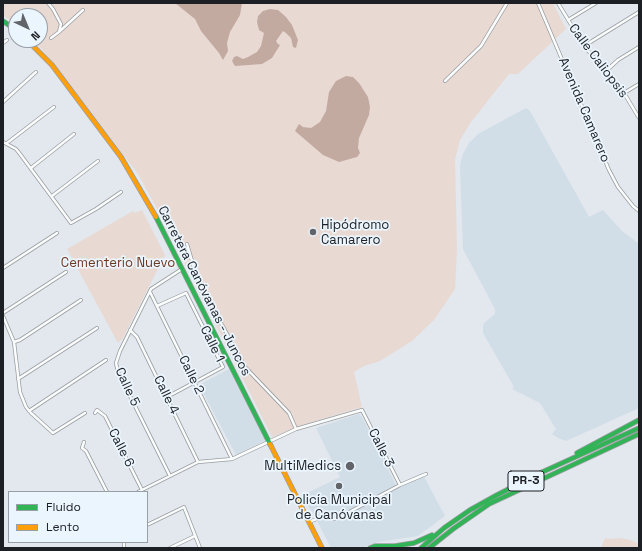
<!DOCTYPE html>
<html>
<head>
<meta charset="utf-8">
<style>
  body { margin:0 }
  #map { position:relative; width:642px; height:551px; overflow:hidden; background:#e2e8ed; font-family:"Space Grotesk",sans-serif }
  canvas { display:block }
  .frame { position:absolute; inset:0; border:4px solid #1c1f23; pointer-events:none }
  .legend { position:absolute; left:8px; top:491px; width:140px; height:52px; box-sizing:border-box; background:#ebf5fe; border:1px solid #989fa6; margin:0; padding:5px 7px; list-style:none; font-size:12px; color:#1c1f23 }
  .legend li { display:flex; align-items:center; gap:8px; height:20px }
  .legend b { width:20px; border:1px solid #989fa6 }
  .north { position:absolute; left:8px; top:8px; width:40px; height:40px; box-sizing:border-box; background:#ebf5fe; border:1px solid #989fa6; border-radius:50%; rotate:136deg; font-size:11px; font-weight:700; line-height:16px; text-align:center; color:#1c1f23 }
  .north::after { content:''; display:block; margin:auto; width:14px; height:18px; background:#61656a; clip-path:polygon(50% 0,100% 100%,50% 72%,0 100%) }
</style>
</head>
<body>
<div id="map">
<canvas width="642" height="551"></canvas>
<div class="frame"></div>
<ul class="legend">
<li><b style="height:5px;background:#30b455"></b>Fluido</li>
<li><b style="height:5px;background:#ff9f0a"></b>Lento</li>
</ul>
<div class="north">N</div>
</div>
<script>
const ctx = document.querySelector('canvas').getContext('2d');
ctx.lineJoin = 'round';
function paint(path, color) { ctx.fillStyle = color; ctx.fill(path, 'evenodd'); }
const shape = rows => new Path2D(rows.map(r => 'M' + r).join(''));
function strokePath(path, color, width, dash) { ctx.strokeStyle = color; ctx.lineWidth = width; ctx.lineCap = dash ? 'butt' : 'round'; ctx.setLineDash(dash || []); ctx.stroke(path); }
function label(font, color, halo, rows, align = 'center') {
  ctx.font = font + ' "Space Grotesk",sans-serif'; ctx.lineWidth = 3.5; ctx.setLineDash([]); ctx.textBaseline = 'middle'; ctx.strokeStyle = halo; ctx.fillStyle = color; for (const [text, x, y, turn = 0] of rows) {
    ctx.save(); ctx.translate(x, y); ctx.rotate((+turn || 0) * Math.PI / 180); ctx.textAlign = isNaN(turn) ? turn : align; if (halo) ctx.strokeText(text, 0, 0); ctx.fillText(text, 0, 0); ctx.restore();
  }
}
const built = shape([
  [526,108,530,111,589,217,603,210,622,231,639,244,639,408,566,441,558,438,552,434,556,429,540,403,512,389,514,387,483,333,483,327,484,323,495,314,495,309,463,249,460,165,463,154,469,143,478,134],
  [229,369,265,438,264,441,236,455,199,385],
  [359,414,362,417,396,485,422,473,445,516,418,536,378,542,361,548,331,548,313,513,301,496,340,477,316,428]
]);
const green = shape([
  [3,3,553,3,566,29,518,74,509,74,471,122,460,140,455,160,457,250,455,289,434,320,412,341,380,361,364,366,354,372,362,407,303,425,272,437,160,214,138,174,61,72,34,40,40,40,40,16,16,16,16,25,3,15],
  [142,210,165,255,123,338,118,343,67,249,133,211,135,213],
  [605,538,609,539,621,538,631,540,637,543,639,548,601,548]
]);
const water = shape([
  [175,3,242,3,240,15,230,32,227,43,228,51,223,60,219,53,201,31,195,19],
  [270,9,278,10,286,17,292,25,298,40,296,48,293,47,291,38,286,33,283,31,276,41,278,44,280,45,272,58,262,64,235,66,232,61,234,57,237,56,243,59,248,57,257,52,261,46,264,33,259,30,257,22,258,16,263,11],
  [346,76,353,77,359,83,368,97,370,107,369,115,359,138,358,148,360,153,357,157,339,162,323,155,295,131,299,124,303,127,311,128,320,122,326,111,329,92,336,81]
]);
const street = shape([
  [48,3,53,9,61,24,59,32,51,38],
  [538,3,609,170,618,187,633,206,639,211],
  [558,3,584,46,624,93,639,118],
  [568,20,596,3],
  [60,31,83,10],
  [3,43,7,40],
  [584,46,639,12],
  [606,71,618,60,639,47],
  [445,81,481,46,507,3],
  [624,93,639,84],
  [3,102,36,72],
  [3,142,16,149,20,154,71,223,96,209,121,192],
  [7,143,54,107],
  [31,168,74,134],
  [52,196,98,161],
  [187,244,198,281,245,367,289,413,296,429],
  [3,268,57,233],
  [150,292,232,459],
  [157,306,186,293,223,367,167,397],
  [3,313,66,272],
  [3,316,14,342,20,392,26,407,31,413,53,433,85,413],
  [130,330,137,337,198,462],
  [14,342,20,340,81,300],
  [18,379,97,328],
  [29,411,106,360],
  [95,413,97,410,105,416,142,490],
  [84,442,82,448,86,451,107,492],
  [170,476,118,372,116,363,120,351,151,289,182,269],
  [138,492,198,462,232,459,296,429,362,410,400,485],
  [309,522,324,516,334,519,338,518,400,485,426,474],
  [147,525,184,507,200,548],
  [124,548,124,542],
  [170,548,195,536]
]);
const fast = shape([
  [3,21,16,30],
  [156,217,270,444],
  [577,453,639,420],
  [370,548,375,546,395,546,414,543,432,535],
  [421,548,444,528,470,510,497,495,538,474,639,428],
  [429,548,453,529,489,504,639,434]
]);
const slow = shape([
  [27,40,52,65,121,157,156,217],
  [270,444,322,548]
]);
const markers = [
  [313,232,4,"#61656a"],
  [350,466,5,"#61656a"],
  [339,486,4,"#61656a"]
];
const shields = [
  [526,481,36]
];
const shieldNames = [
  ["PR-3",526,481]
];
const streetNames = [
  ["Calle Caliopsis",598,61,53],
  ["Avenida Camarero",584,110,67],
  ["Carretera Canóvanas - Juncos",204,291,63],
  ["Calle 1",212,344,64],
  ["Calle 2",191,375,64],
  ["Calle 5",127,387,65],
  ["Calle 4",166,395,64],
  ["Calle 6",121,448,63],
  ["Calle 3",381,448,63]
];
const poiNames = [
  ["Hipódromo",321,225],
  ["Camarero",321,240],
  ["MultiMedics",341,466,"right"],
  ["Policía Municipal",339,500,"center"],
  ["de Canóvanas",339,515,"center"]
];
const parkNames = [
  ["Cementerio Nuevo",118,263]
];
paint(built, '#d1dde7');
paint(green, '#e9d9d3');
paint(water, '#c3aaa1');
strokePath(street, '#999da1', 4);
strokePath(fast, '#999da1', 5.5);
strokePath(slow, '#999da1', 5.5);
strokePath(street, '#fbfcfc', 2.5);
strokePath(fast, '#30b455', 4);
strokePath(slow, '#ff9f0a', 4);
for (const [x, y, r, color] of markers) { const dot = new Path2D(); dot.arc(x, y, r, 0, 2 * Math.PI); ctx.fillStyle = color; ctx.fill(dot); strokePath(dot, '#ebf5fe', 1.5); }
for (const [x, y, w] of shields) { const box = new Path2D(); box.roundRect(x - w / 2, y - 10, w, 20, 3); ctx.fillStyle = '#ebf5fe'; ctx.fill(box); strokePath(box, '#1c1f23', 1); }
label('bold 12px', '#1c1f23', null, shieldNames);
label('13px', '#1c1f23', '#ebf5fe', streetNames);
label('13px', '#1c1f23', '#ebf5fe', poiNames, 'left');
label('13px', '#6d3822', '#ebf5fe', parkNames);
</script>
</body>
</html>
